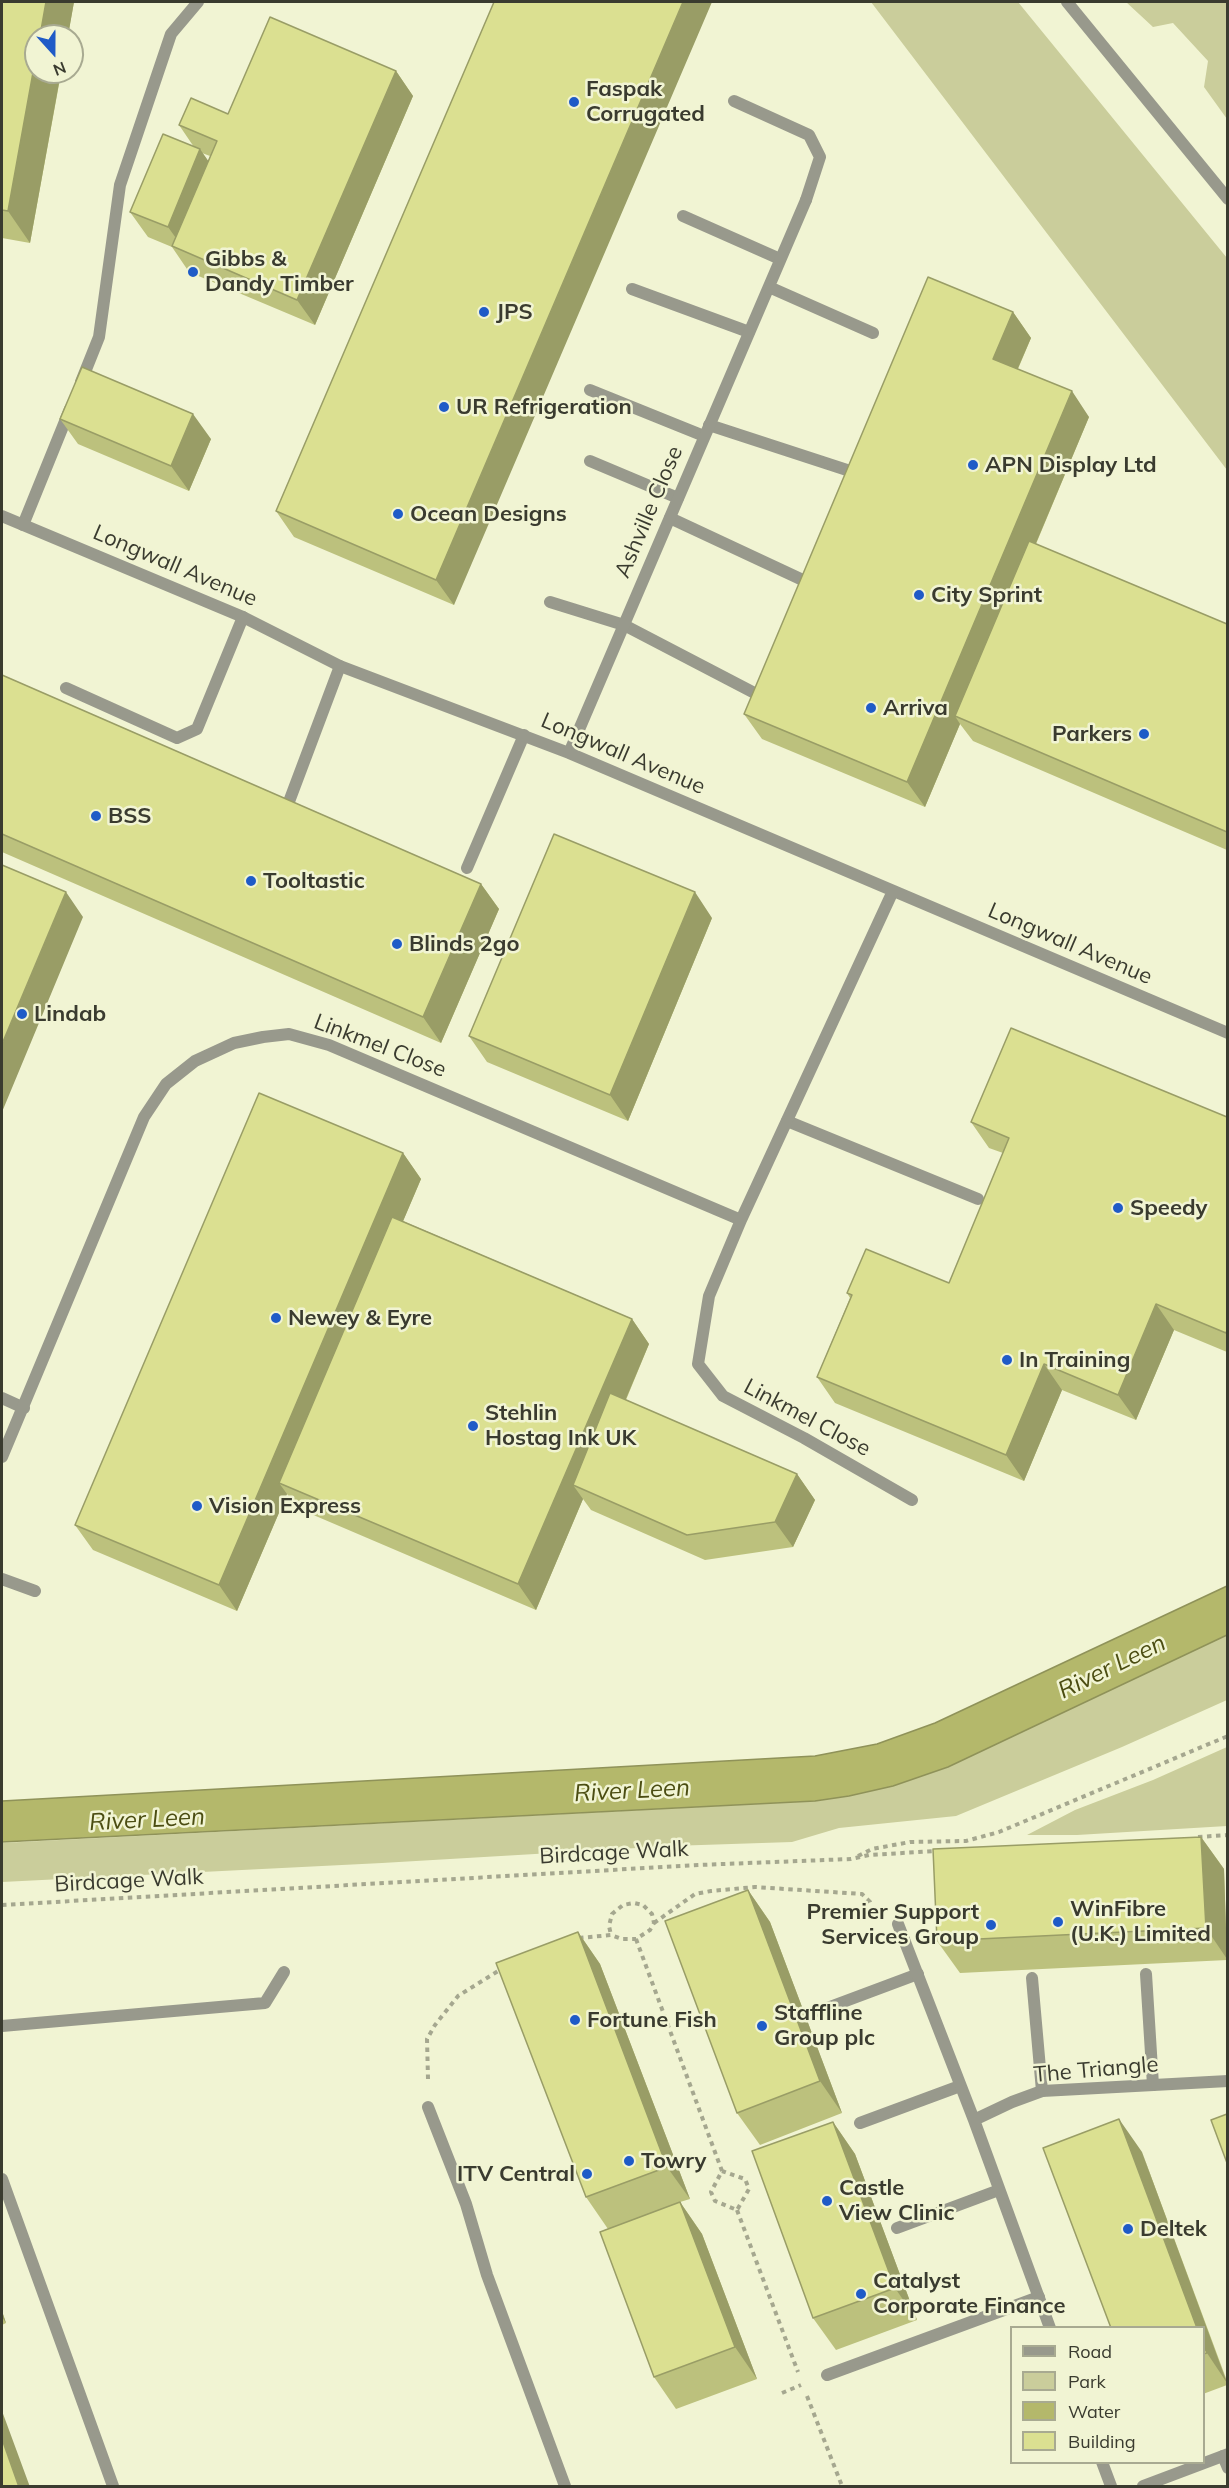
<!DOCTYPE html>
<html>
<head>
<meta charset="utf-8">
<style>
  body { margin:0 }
  #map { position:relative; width:1229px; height:2488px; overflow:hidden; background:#f1f4d3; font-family:Mulish,sans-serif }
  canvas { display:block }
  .frame { position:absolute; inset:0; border:3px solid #3a3b2f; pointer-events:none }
  .legend { position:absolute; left:1010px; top:2326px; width:195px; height:138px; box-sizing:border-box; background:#f1f4d3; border:2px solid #a8aa91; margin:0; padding:8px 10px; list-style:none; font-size:18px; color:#3a3b2f }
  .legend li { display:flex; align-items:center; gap:12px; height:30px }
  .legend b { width:30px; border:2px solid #a8aa91 }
  .north { position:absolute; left:24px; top:24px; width:60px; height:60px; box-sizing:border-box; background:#f1f4d3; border:2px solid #a8aa91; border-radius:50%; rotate:159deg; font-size:16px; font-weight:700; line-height:24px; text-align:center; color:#3a3b2f }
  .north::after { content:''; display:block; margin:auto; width:21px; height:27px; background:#1f5bc7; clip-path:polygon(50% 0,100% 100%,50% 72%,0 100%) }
</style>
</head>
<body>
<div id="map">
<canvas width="1229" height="2488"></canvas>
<div class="frame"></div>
<ul class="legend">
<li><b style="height:8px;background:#98998c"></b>Road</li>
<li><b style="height:16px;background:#cacd9b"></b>Park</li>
<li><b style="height:16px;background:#b4b86b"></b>Water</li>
<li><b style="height:16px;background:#dbe091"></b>Building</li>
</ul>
<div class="north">N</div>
</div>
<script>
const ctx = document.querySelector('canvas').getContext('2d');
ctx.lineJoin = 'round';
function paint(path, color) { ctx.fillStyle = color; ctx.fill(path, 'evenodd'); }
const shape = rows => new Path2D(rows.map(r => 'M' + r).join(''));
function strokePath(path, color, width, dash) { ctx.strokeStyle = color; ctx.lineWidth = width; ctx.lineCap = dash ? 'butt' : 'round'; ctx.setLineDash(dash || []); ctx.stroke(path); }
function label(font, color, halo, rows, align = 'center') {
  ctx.font = font + ' Mulish,sans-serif'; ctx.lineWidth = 5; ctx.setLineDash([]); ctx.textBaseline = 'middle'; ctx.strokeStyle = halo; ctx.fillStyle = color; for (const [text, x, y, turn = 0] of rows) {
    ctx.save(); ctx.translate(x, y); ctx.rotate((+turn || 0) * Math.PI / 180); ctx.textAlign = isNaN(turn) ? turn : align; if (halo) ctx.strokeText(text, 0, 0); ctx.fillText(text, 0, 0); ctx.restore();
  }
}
const green = shape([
  [871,2,1018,2,1227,258,1227,470],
  [1126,2,1227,2,1227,119,1204,87,1208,61,1173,23,1153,27],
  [1227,1635,1227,1700,1122,1747,956,1816,839,1828,792,1842,671,1846,382,1863,2,1882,2,1843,815,1801,849,1796,893,1786,948,1767],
  [1227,1747,1227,1826,1077,1835,1027,1835,1075,1810,1153,1780]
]);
const water = shape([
  [1227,1586,1227,1635,948,1767,893,1786,849,1796,815,1801,2,1842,2,1801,815,1756,877,1744,935,1723,1227,1586]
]);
const path = shape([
  [1198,1837,1228,1835],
  [858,1856,872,1849,910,1842,966,1841,999,1832,1228,1736],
  [2,1905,698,1865,851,1859,869,1855,936,1851],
  [654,1923,695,1894,711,1891,755,1887,862,1894,870,1902,873,1911],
  [579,1938,611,1935,622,1939,636,1939,650,1930,654,1923,652,1914,643,1905,634,1903,623,1905,612,1914,609,1926,611,1935],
  [636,1939,722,2171,711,2192,715,2201,737,2210,749,2189,745,2179,722,2171],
  [428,2079,427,2039,435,2025,458,1996,503,1968],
  [737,2210,798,2372],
  [782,2393,801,2385],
  [807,2396,842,2486]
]);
const service = shape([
  [734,101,809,135,820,157,806,200],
  [683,216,780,259],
  [632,289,749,332],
  [81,382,99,337,120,185,171,34,198,2],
  [590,390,704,436],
  [709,425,850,471],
  [590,461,678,498],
  [670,518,807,582],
  [23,525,70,409],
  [550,602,624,625,766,699],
  [66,688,177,738,197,729,243,617],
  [287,807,340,666],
  [467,868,524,735],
  [787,1121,978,1199],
  [2,1398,24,1408],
  [2,1579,35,1591],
  [1146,1974,1153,2085],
  [1032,1978,1042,2091],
  [819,2011,918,1974],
  [2,2026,265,2003,284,1972],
  [428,2107,466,2204,487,2275,565,2486],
  [860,2123,960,2086],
  [2,2179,113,2486],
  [897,2228,999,2190],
  [827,2375,1039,2297],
  [1223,2456,1228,2468]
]);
const minor = shape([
  [1067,2,1228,199],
  [769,287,873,333],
  [2,516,243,617,340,666,569,753,1228,1033],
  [569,753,806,200],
  [893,891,741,1220,709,1296,698,1364,723,1396,804,1438,912,1500],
  [2,1457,144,1117,166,1084,195,1061,234,1043,263,1037,289,1034,329,1045,741,1220],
  [898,1924,974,2120,1050,2328],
  [974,2120,1012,2102,1042,2091,1228,2081],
  [1102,2462,1111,2486],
  [1143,2486,1228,2454]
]);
const wall = shape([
  [2,2,74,2,30,243,2,238],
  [494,2,454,605,294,537,276,511],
  [396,71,413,96,315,325,189,272,172,247,148,237,130,212,194,147,179,125,228,114],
  [202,153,210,156,208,161],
  [1013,312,1031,338,1018,369,1089,417,1036,544,1227,624,1227,850,973,741,960,724,925,807,762,739,744,714],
  [60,419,211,439,189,491,78,444],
  [2,675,481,884,499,909,441,1043,2,852],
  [712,918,628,1121,487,1062,469,1036],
  [1227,1117,1227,1352,1174,1330,1136,1420,1062,1390,1024,1481,835,1403,817,1377,850,1298,847,1293,949,1283,1003,1153,989,1148,971,1122],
  [403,1153,421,1179,403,1221,632,1319,649,1344,626,1400,797,1474,815,1500,793,1547,705,1560,591,1510,583,1499,536,1610,297,1508,287,1494,237,1611,93,1550,75,1525],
  [1201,1837,1224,1869,1227,1960,960,1973,937,1941],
  [748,1890,770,1922,842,2113,760,2145,737,2113],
  [578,1932,600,1964,690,2199,680,2202,702,2234,757,2379,676,2409,654,2377,608,2229,586,2197],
  [833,2122,855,2154,917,2320,836,2350,813,2318],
  [1142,2152,1227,2381,1227,2385,1203,2394,1203,2328],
  [2,2311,6,2323,2,2325]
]);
const shadedWall = shape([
  [46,2,74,2,68,36,40,36],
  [683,2,712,2,454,605,436,580],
  [36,56,36,72,61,72,30,243,8,211],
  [396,71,413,96,315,325,297,300],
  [200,149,218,175,186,252,168,227],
  [1013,312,1031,338,1011,384,993,359],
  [1072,391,1089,417,962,719,955,716,960,724,925,807,907,782],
  [193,414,211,439,189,491,171,466],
  [481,884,499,909,441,1043,423,1017],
  [66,892,83,917,2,1112,2,1044],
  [695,892,712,918,628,1121,610,1095],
  [403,1153,421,1179,290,1487,279,1483,287,1494,237,1611,219,1585],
  [1156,1304,1174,1330,1136,1420,1118,1395],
  [632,1319,649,1344,587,1491,573,1485,583,1499,536,1610,518,1584],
  [1044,1364,1062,1390,1024,1481,1006,1455],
  [797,1474,815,1500,793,1547,775,1522],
  [1201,1837,1224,1869,1227,1959,1206,1928],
  [748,1890,770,1922,842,2113,820,2081],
  [578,1932,600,1964,690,2199,667,2167],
  [1119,2119,1142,2152,1227,2383,1207,2353,1203,2345,1203,2328,1197,2328],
  [833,2122,855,2154,917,2320,895,2288],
  [680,2202,702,2234,757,2379,735,2347],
  [2,2311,6,2323,2,2317],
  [2,2411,30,2487,19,2487,2,2439]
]);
const building = shape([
  [2,2,46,2,40,36,36,36,36,56,8,211,2,210,2,2],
  [494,2,683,2,436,580,276,511,494,2],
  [270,17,396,71,297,300,172,246,217,141,179,125,191,98,228,114,270,17],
  [163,134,200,149,168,227,130,212,163,134],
  [928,277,1013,312,993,359,1072,391,907,782,744,714,928,277],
  [82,367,193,414,171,466,60,419,82,367],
  [1029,541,1227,624,1227,832,955,716,1029,541],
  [2,675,481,884,423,1017,2,834,2,675],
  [554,834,695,892,610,1095,469,1036,554,834],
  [2,865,66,892,2,1044,2,865],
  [1011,1028,1227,1117,1227,1330,1226,1333,1156,1304,1118,1395,1044,1364,1006,1455,817,1377,852,1295,847,1293,866,1249,949,1283,1009,1138,971,1122,1011,1028],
  [259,1093,403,1153,219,1585,75,1525,259,1093],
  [392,1217,632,1319,518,1584,279,1483,392,1217],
  [610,1393,797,1474,775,1522,687,1535,573,1485,610,1393],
  [1201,1837,1206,1928,937,1941,933,1849,1201,1837],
  [748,1890,820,2081,737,2113,665,1921,748,1890],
  [578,1932,667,2167,586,2197,496,1963,578,1932],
  [1227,2114,1227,2163,1211,2120,1227,2114],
  [1119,2119,1197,2328,1111,2328,1043,2148,1119,2119],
  [833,2122,895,2288,813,2318,752,2151,833,2122],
  [680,2202,735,2347,654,2377,600,2232,680,2202],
  [1203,2345,1207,2353,1203,2354,1203,2345],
  [2,2439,19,2487,2,2487,2,2439]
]);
const markers = [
  [574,102,6,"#1f5bc7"],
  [193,272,6,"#1f5bc7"],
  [484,312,6,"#1f5bc7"],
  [444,407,6,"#1f5bc7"],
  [973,465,6,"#1f5bc7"],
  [398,514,6,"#1f5bc7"],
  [919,595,6,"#1f5bc7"],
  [871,708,6,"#1f5bc7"],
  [1144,734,6,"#1f5bc7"],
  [96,816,6,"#1f5bc7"],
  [251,881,6,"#1f5bc7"],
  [397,944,6,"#1f5bc7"],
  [22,1014,6,"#1f5bc7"],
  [1118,1208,6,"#1f5bc7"],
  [276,1318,6,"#1f5bc7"],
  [1007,1360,6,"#1f5bc7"],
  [473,1426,6,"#1f5bc7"],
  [197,1506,6,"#1f5bc7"],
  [1058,1922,6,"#1f5bc7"],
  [991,1925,6,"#1f5bc7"],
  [575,2020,6,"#1f5bc7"],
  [762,2026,6,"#1f5bc7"],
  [629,2161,6,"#1f5bc7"],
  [587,2174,6,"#1f5bc7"],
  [827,2201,6,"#1f5bc7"],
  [1128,2229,6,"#1f5bc7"],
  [861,2294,6,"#1f5bc7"]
];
const poiNames = [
  ["Faspak",586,89],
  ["Corrugated",586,114],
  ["Gibbs &",205,259],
  ["Dandy Timber",205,284],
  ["JPS",496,312],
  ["UR Refrigeration",456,407],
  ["APN Display Ltd",985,465],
  ["Ocean Designs",410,514],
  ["City Sprint",931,595],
  ["Arriva",883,708],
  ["Parkers",1132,734,"right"],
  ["BSS",108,816],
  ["Tooltastic",263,881],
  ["Blinds 2go",409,944],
  ["Lindab",34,1014],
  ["Speedy",1130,1208],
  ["Newey & Eyre",288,1318],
  ["In Training",1019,1360],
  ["Stehlin",485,1413],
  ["Hostag Ink UK",485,1438],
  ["Vision Express",209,1506],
  ["WinFibre",1070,1909],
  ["(U.K.) Limited",1070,1934],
  ["Premier Support",979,1912,"right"],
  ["Services Group",979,1937,"right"],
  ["Staffline",774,2013],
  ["Group plc",774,2038],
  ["Fortune Fish",587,2020],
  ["Towry",641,2161],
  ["ITV Central",575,2174,"right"],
  ["Castle",839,2188],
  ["View Clinic",839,2213],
  ["Deltek",1140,2229],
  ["Catalyst",873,2281],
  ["Corporate Finance",873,2306]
];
const streetNames = [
  ["Ashville Close",649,512,-67],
  ["Longwall Avenue",175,566,23],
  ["Longwall Avenue",623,754,23],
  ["Longwall Avenue",1070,944,23],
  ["Linkmel Close",380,1046,21],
  ["Linkmel Close",807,1418,28],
  ["Birdcage Walk",614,1853,-3],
  ["Birdcage Walk",129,1881,-3],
  ["The Triangle",1096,2070,-5]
];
const waterNames = [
  ["River Leen",1112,1667,-26],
  ["River Leen",632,1791,-3],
  ["River Leen",147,1820,-3]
];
paint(green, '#cacd9b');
paint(water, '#b4b86b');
strokePath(water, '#8f9259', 1.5);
strokePath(path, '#a5a78f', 4, [4.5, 4.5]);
strokePath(service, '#98998c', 12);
strokePath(minor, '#98998c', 12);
paint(wall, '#bcc17d');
paint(shadedWall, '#999d66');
paint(building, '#dbe091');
strokePath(building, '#999d66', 1.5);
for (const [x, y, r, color] of markers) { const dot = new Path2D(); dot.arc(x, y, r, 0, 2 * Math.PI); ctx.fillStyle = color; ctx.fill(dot); strokePath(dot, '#f1f4d3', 2); }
label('bold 22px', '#3a3b2f', '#f1f4d3', poiNames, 'left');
label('22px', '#3a3b2f', '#f1f4d3', streetNames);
label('italic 24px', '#4b4d12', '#f1f4d3', waterNames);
</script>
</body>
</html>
